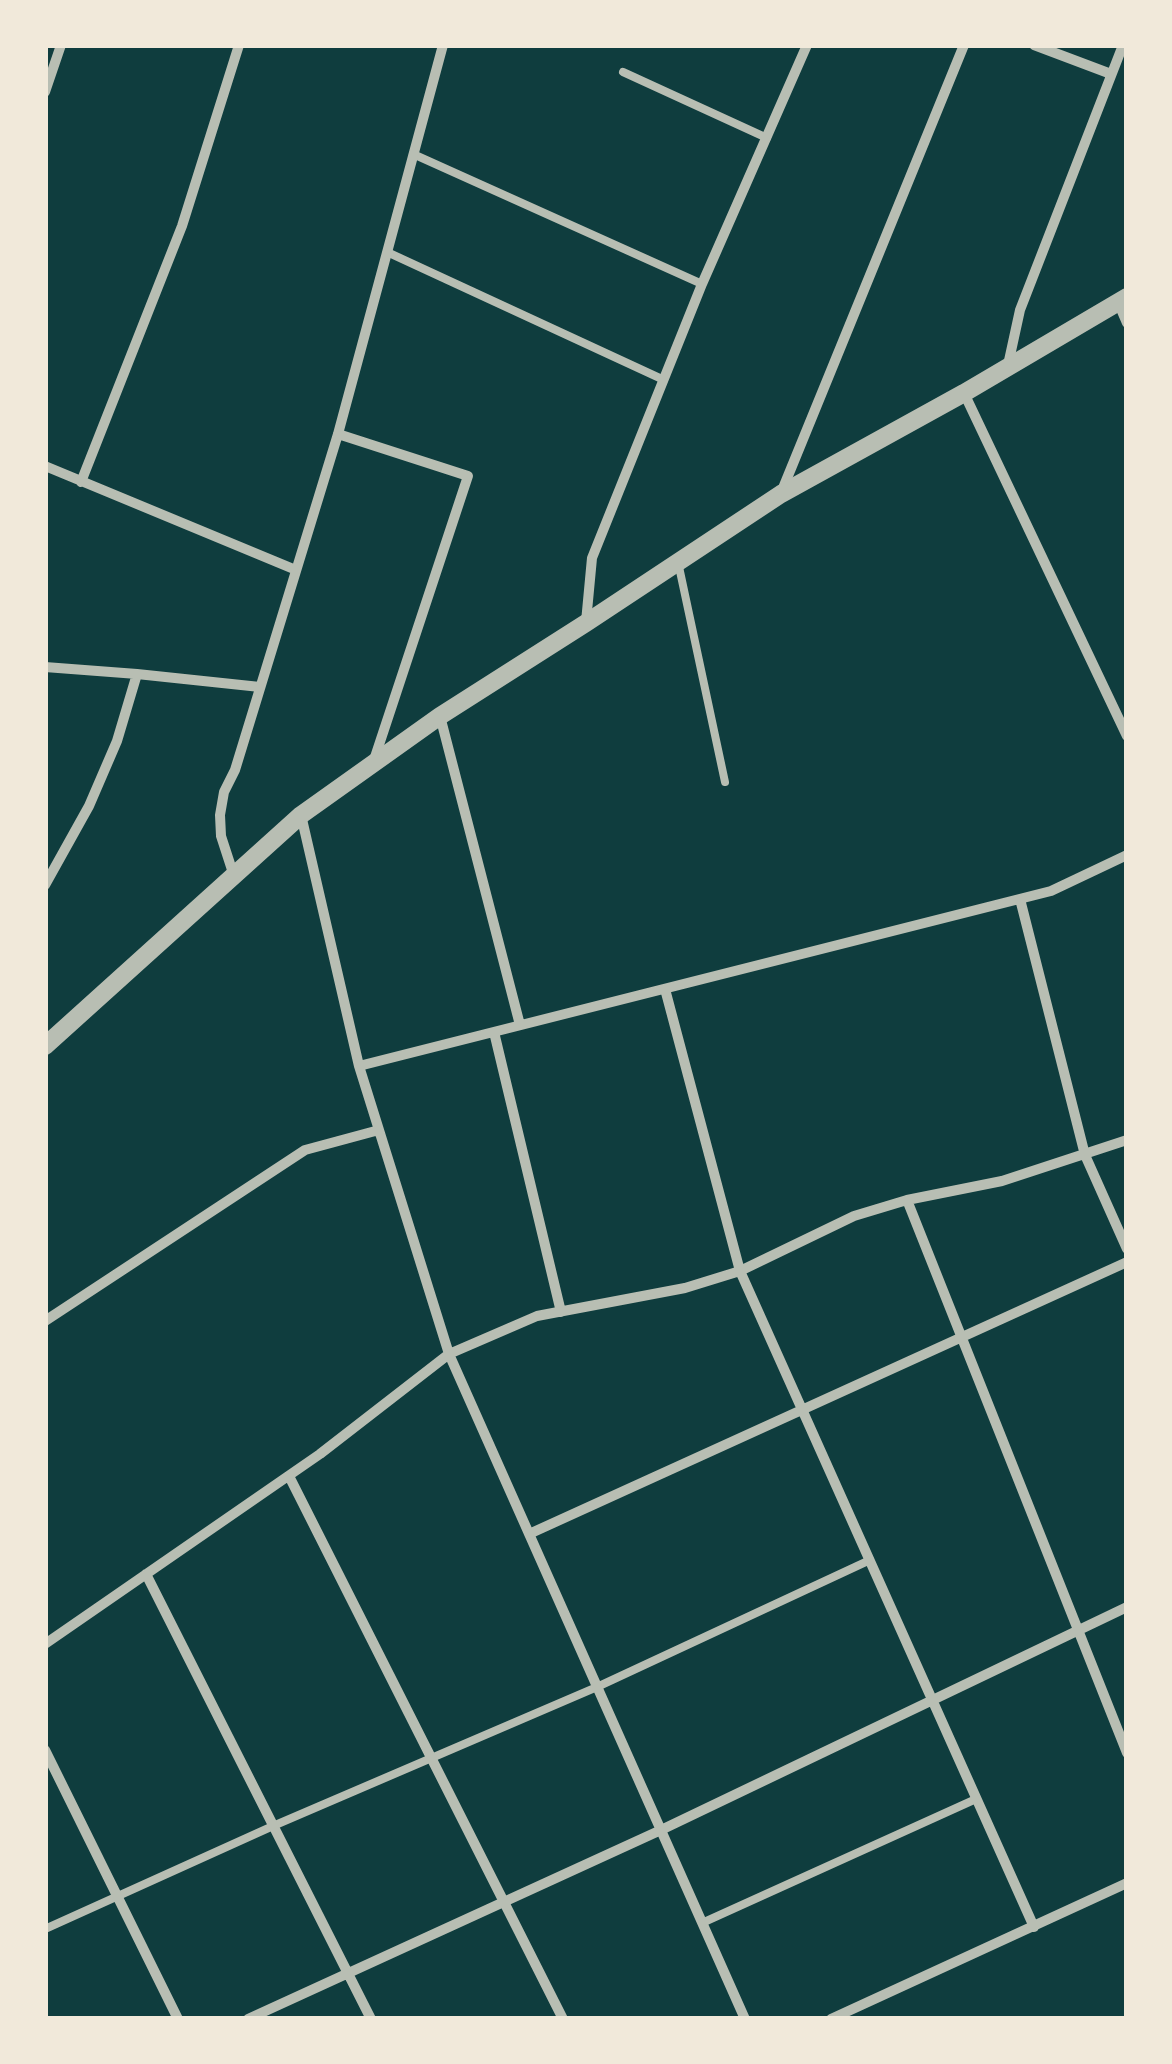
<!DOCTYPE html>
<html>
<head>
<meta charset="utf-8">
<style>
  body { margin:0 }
  #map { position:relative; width:1172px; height:2064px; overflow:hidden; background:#0f3d3e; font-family:"Sofia Sans Condensed",sans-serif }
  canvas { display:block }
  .frame { position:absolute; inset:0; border:48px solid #f1e9da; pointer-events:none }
</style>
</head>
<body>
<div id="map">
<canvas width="1172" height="2064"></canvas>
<div class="frame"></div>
</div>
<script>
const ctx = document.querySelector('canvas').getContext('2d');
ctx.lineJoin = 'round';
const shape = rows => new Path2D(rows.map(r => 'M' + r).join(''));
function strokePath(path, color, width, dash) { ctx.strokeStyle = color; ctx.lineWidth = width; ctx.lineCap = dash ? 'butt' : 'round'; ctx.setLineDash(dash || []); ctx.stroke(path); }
const service = shape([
  [623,72,767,138],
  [413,154,702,284],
  [387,252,664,380],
  [678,562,725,782],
  [702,1923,976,1799],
  [45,1929,273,1826,597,1687,870,1560]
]);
const minor = shape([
  [1034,45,1111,74],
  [45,92,61,45],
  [1118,302,1127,323],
  [1008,365,1020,310,1123,45],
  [964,393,1127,736],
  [338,434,468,476,374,760],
  [45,466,296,570],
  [81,482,182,226,239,45],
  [781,493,964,45],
  [586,622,592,558,702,284,807,45],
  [45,667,137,674,260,687],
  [440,716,520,1025],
  [301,815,359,1066,449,1354,745,2019],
  [234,876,221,836,220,815,224,792,235,770,338,434,443,45],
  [45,885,89,806,117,741,137,674],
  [1020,899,1085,1155,1127,1249],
  [665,989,740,1271,1034,1927],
  [494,1032,561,1312],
  [359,1066,1051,891,1127,855],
  [907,1200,1127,1753],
  [45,1321,305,1150,379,1130],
  [289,1476,563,2019],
  [529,1534,1127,1262],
  [146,1574,371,2019],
  [45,1644,320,1454,449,1354,537,1316,685,1288,740,1271,854,1216,907,1200,1002,1181,1127,1140],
  [45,1750,178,2019],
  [248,2019,661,1830,1127,1607],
  [831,2019,1127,1883]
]);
const tertiary = shape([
  [45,1046,301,815,440,716,586,623,781,494,964,393,1127,297]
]);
strokePath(service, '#b8beb3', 8);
strokePath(minor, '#b8beb3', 10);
strokePath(tertiary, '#b8beb3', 18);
</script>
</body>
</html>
